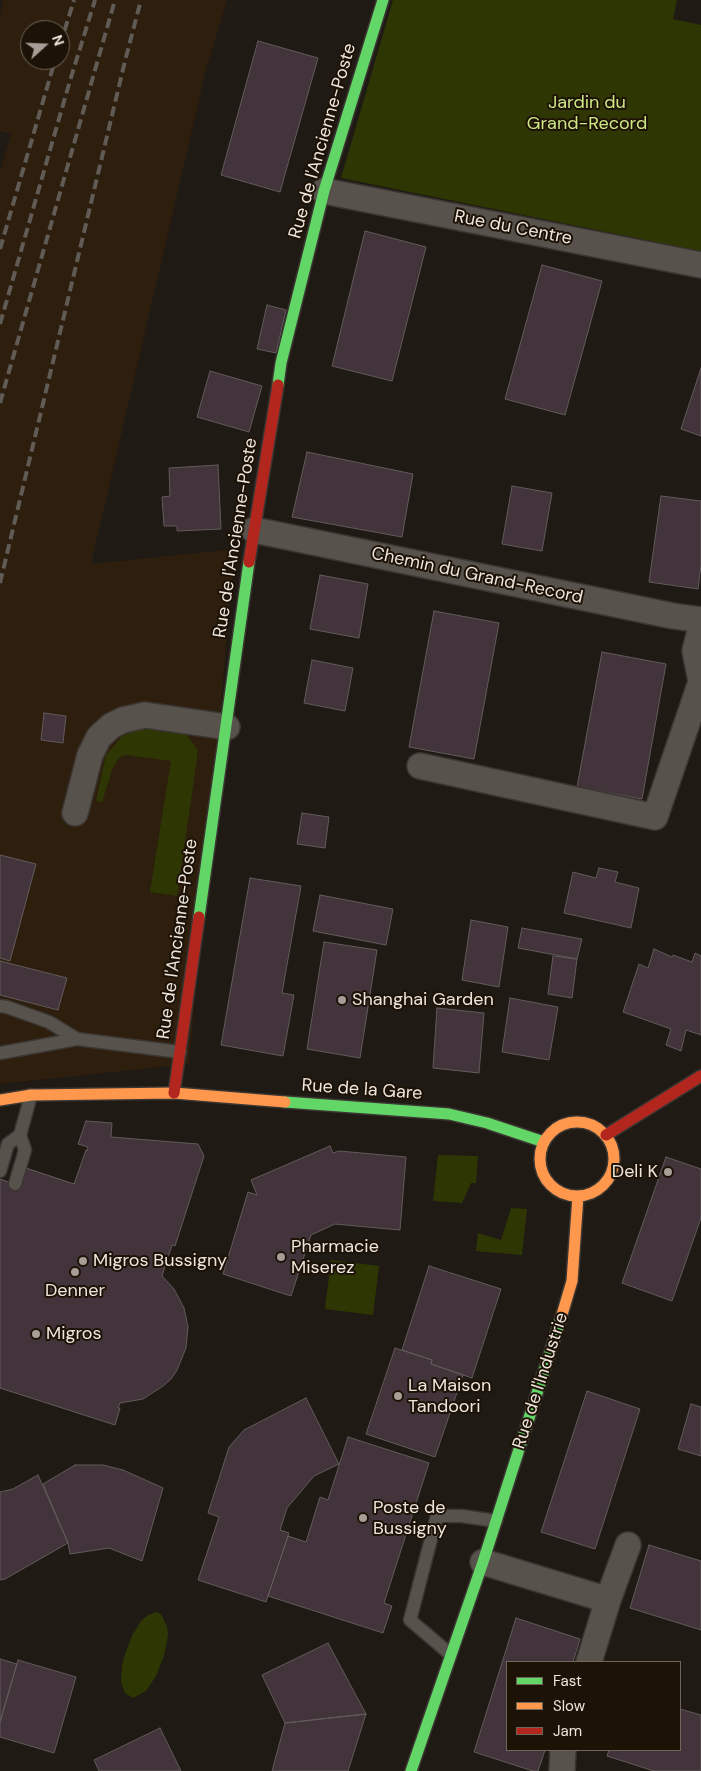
<!DOCTYPE html>
<html>
<head>
<meta charset="utf-8">
<style>
  body { margin:0 }
  #map { position:relative; width:701px; height:1771px; overflow:hidden; background:#201a14; font-family:"DM Sans",sans-serif }
  canvas { display:block }
  .legend { position:absolute; left:506px; top:1661px; width:175px; height:90px; box-sizing:border-box; background:#1d1206; border:1px solid #71665c; margin:0; padding:6px 9px; list-style:none; font-size:15px; color:#eee5dd }
  .legend li { display:flex; align-items:center; gap:10px; height:25px }
  .legend b { width:25px; border:1px solid #71665c }
  .north { position:absolute; left:20px; top:20px; width:50px; height:50px; box-sizing:border-box; background:#1d1206; border:1px solid #71665c; border-radius:50%; rotate:70deg; font-size:14px; font-weight:700; line-height:20px; text-align:center; color:#eee5dd }
  .north::after { content:''; display:block; margin:auto; width:18px; height:22px; background:#a69e97; clip-path:polygon(50% 0,100% 100%,50% 72%,0 100%) }
</style>
</head>
<body>
<div id="map">
<canvas width="701" height="1771"></canvas>
<ul class="legend">
<li><b style="height:6px;background:#63d668"></b>Fast</li>
<li><b style="height:6px;background:#ff974d"></b>Slow</li>
<li><b style="height:6px;background:#b3261e"></b>Jam</li>
</ul>
<div class="north">N</div>
</div>
<script>
const ctx = document.querySelector('canvas').getContext('2d');
ctx.lineJoin = 'round';
function paint(path, color) { ctx.fillStyle = color; ctx.fill(path, 'evenodd'); }
const shape = rows => new Path2D(rows.map(r => 'M' + r).join(''));
function strokePath(path, color, width, dash) { ctx.strokeStyle = color; ctx.lineWidth = width; ctx.lineCap = dash ? 'butt' : 'round'; ctx.setLineDash(dash || []); ctx.stroke(path); }
function label(font, color, halo, rows, align = 'center') {
  ctx.font = font + ' "DM Sans",sans-serif'; ctx.lineWidth = 4; ctx.setLineDash([]); ctx.textBaseline = 'middle'; ctx.strokeStyle = halo; ctx.fillStyle = color; for (const [text, x, y, turn = 0] of rows) {
    ctx.save(); ctx.translate(x, y); ctx.rotate((+turn || 0) * Math.PI / 180); ctx.textAlign = isNaN(turn) ? turn : align; if (halo) ctx.strokeText(text, 0, 0); ctx.fillText(text, 0, 0); ctx.restore();
  }
}
const built = shape([
  [3,0,227,0,206,70,91,564,235,549,189,1064,0,1084,0,172,11,134,0,131,0,17],
  [30,30,60,30,60,60,30,60]
]);
const green = shape([
  [393,0,677,0,673,19,701,25,701,251,341,178],
  [144,728,186,734,197,749,197,759,177,896,150,892,171,761,127,755,122,756,118,759,112,770,102,802,96,801,106,755,123,735],
  [438,1155,478,1156,476,1183,471,1183,462,1203,433,1201],
  [511,1208,527,1209,522,1255,476,1251,478,1233,501,1240],
  [331,1260,379,1266,373,1315,325,1309],
  [156,1612,161,1614,167,1627,168,1635,164,1656,156,1676,146,1691,133,1698,125,1693,121,1682,122,1666,125,1654,132,1636,141,1621,148,1615]
]);
const building = shape([
  [258,41,318,58,280,192,221,175,258,41],
  [365,231,426,247,392,381,332,366,365,231],
  [542,265,602,281,565,415,505,399,542,265],
  [267,305,286,310,276,353,257,349,267,305],
  [701,368,701,436,681,429,701,368],
  [210,371,262,386,249,432,197,417,210,371],
  [307,452,413,474,402,537,292,517,307,452],
  [218,465,221,529,177,531,177,526,164,526,162,497,170,496,169,468,218,465],
  [512,486,552,493,542,551,502,544,512,486],
  [661,496,701,501,701,565,698,589,649,582,661,496],
  [320,575,368,584,359,638,310,629,320,575],
  [434,611,499,623,474,759,409,747,434,611],
  [602,652,666,664,642,799,577,787,602,652],
  [312,660,353,668,345,711,304,703,312,660],
  [44,713,66,716,63,743,41,740,44,713],
  [302,813,329,817,325,848,297,844,302,813],
  [0,855,36,864,10,961,0,958,0,855],
  [599,868,618,872,615,882,639,888,631,928,564,913,573,872,596,878,599,868],
  [250,878,301,886,282,993,294,995,283,1056,221,1045,250,878],
  [320,895,393,909,386,945,313,931,320,895],
  [471,920,508,927,499,987,462,980,471,920],
  [522,928,582,939,577,959,518,948,522,928],
  [324,942,377,950,360,1058,307,1049,324,942],
  [654,949,672,957,673,955,692,962,695,953,701,956,701,1035,686,1030,681,1051,666,1045,671,1029,623,1012,639,964,648,968,654,949],
  [553,956,577,959,572,998,548,994,553,956],
  [0,961,67,978,58,1010,0,995,0,961],
  [510,998,558,1007,549,1060,502,1052,510,998],
  [437,1008,484,1013,479,1073,433,1068,437,1008],
  [86,1121,112,1123,111,1137,198,1144,204,1156,175,1246,172,1245,162,1276,174,1289,184,1308,188,1327,186,1348,177,1370,171,1379,163,1386,143,1399,120,1403,118,1408,120,1408,115,1425,0,1388,0,1179,17,1185,23,1167,74,1184,86,1150,87,1151,88,1147,78,1144,86,1121],
  [330,1146,333,1153,339,1151,406,1157,400,1230,335,1224,311,1235,291,1296,223,1274,248,1192,257,1195,251,1180,330,1146],
  [666,1157,701,1169,701,1218,672,1301,622,1283,666,1157],
  [429,1266,501,1289,472,1378,431,1364,432,1360,402,1350,429,1266],
  [395,1348,432,1360,431,1364,463,1375,435,1457,366,1434,395,1348],
  [587,1391,640,1409,595,1549,541,1532,587,1391],
  [306,1398,339,1464,314,1476,287,1508,280,1530,289,1533,266,1602,198,1580,219,1517,208,1513,229,1447,244,1430,306,1398],
  [691,1404,701,1407,701,1456,678,1449,691,1404],
  [348,1437,429,1463,384,1603,392,1606,383,1633,268,1596,288,1536,306,1542,320,1497,328,1500,348,1437],
  [75,1465,103,1465,123,1470,163,1488,142,1561,109,1548,70,1554,68,1543,43,1484,75,1465],
  [38,1475,68,1543,5,1579,0,1580,0,1492,13,1489,38,1475],
  [649,1545,701,1561,701,1630,630,1608,649,1545],
  [516,1618,580,1639,573,1662,507,1662,507,1750,545,1750,538,1771,533,1771,474,1752,516,1618],
  [328,1643,366,1714,285,1723,262,1675,328,1643],
  [0,1659,17,1664,0,1722,0,1659],
  [18,1660,76,1677,54,1753,0,1737,0,1722,18,1660],
  [680,1709,701,1715,701,1771,654,1771,607,1756,609,1750,680,1750,680,1709],
  [366,1714,348,1771,272,1771,285,1723,366,1714],
  [160,1728,181,1771,99,1771,94,1760,160,1728]
]);
const lane = shape([
  [0,1006,7,1007,49,1022,77,1039],
  [0,1053,77,1039,180,1052],
  [0,1171,8,1144,20,1135,31,1095],
  [15,1184,25,1150,20,1135],
  [450,1654,410,1620,437,1516,462,1516,496,1521]
]);
const street = shape([
  [324,191,701,265],
  [254,530,673,616,701,620],
  [701,627,695,651,701,681],
  [420,766,655,817,701,682],
  [75,813,90,755,99,737,111,726,123,720,145,715,227,727],
  [483,1562,608,1600,628,1545],
  [589,1662,608,1600],
  [562,1771,563,1750]
]);
const fast = shape([
  [278,385,281,363,324,191,383,0],
  [199,917,249,562],
  [285,1102,449,1114,487,1123,544,1142],
  [411,1771,483,1562,561,1318]
]);
const slow = shape([
  [0,1100,31,1095,174,1093,285,1102],
  '540 1159a37 37 0 1 1 74 0a37 37 0 1 1-74 0Z',
  [561,1318,572,1281,578,1196]
]);
const jam = shape([
  [249,562,278,385],
  [174,1093,199,917],
  [606,1135,701,1076]
]);
const rail = shape([
  [60,45,74,0],
  [0,249,55,60],
  [0,324,69,84,95,0],
  [0,403,115,0],
  [0,583,125,61,141,0]
]);
const markers = [
  [342,1000,5,"#a69e97"],
  [668,1172,5,"#a69e97"],
  [281,1257,5,"#a69e97"],
  [83,1261,5,"#a69e97"],
  [75,1272,5,"#a69e97"],
  [36,1334,5,"#a69e97"],
  [398,1396,5,"#a69e97"],
  [363,1518,5,"#a69e97"]
];
const parkNames = [
  ["Jardin du",587,103],
  ["Grand-Record",587,124]
];
const streetNames = [
  ["Rue de l'Ancienne-Poste",323,141,-74],
  ["Rue du Centre",513,228,11],
  ["Rue de l'Ancienne-Poste",236,538,-81],
  ["Chemin du Grand-Record",477,576,12],
  ["Rue de l'Ancienne-Poste",178,939,-82],
  ["Rue de la Gare",362,1090,4],
  ["Rue de l'Industrie",541,1381,-72]
];
const poiNames = [
  ["Shanghai Garden",352,1000],
  ["Deli K",658,1172,"right"],
  ["Pharmacie",291,1247],
  ["Miserez",291,1268],
  ["Migros Bussigny",93,1261],
  ["Denner",75,1291,"center"],
  ["Migros",46,1334],
  ["La Maison",408,1386],
  ["Tandoori",408,1407],
  ["Poste de",373,1508],
  ["Bussigny",373,1529]
];
paint(built, '#2d1e0e');
paint(green, '#2e3703');
paint(building, '#42343a');
strokePath(building, '#615b5b', 1);
strokePath(lane, '#3b3632', 15);
strokePath(street, '#3b3632', 28);
strokePath(fast, '#3b3632', 14);
strokePath(slow, '#3b3632', 14);
strokePath(jam, '#3b3632', 14);
strokePath(lane, '#57524c', 12);
strokePath(street, '#57524c', 25);
strokePath(fast, '#63d668', 11);
strokePath(slow, '#ff974d', 11);
strokePath(jam, '#b3261e', 11);
strokePath(rail, '#605b55', 4, [10, 5]);
for (const [x, y, r, color] of markers) { const dot = new Path2D(); dot.arc(x, y, r, 0, 2 * Math.PI); ctx.fillStyle = color; ctx.fill(dot); strokePath(dot, '#1d1206', 2); }
label('18px', '#cee884', '#1d1206', parkNames);
label('18px', '#eee5dd', '#1d1206', streetNames);
label('18px', '#eee5dd', '#1d1206', poiNames, 'left');
</script>
</body>
</html>
